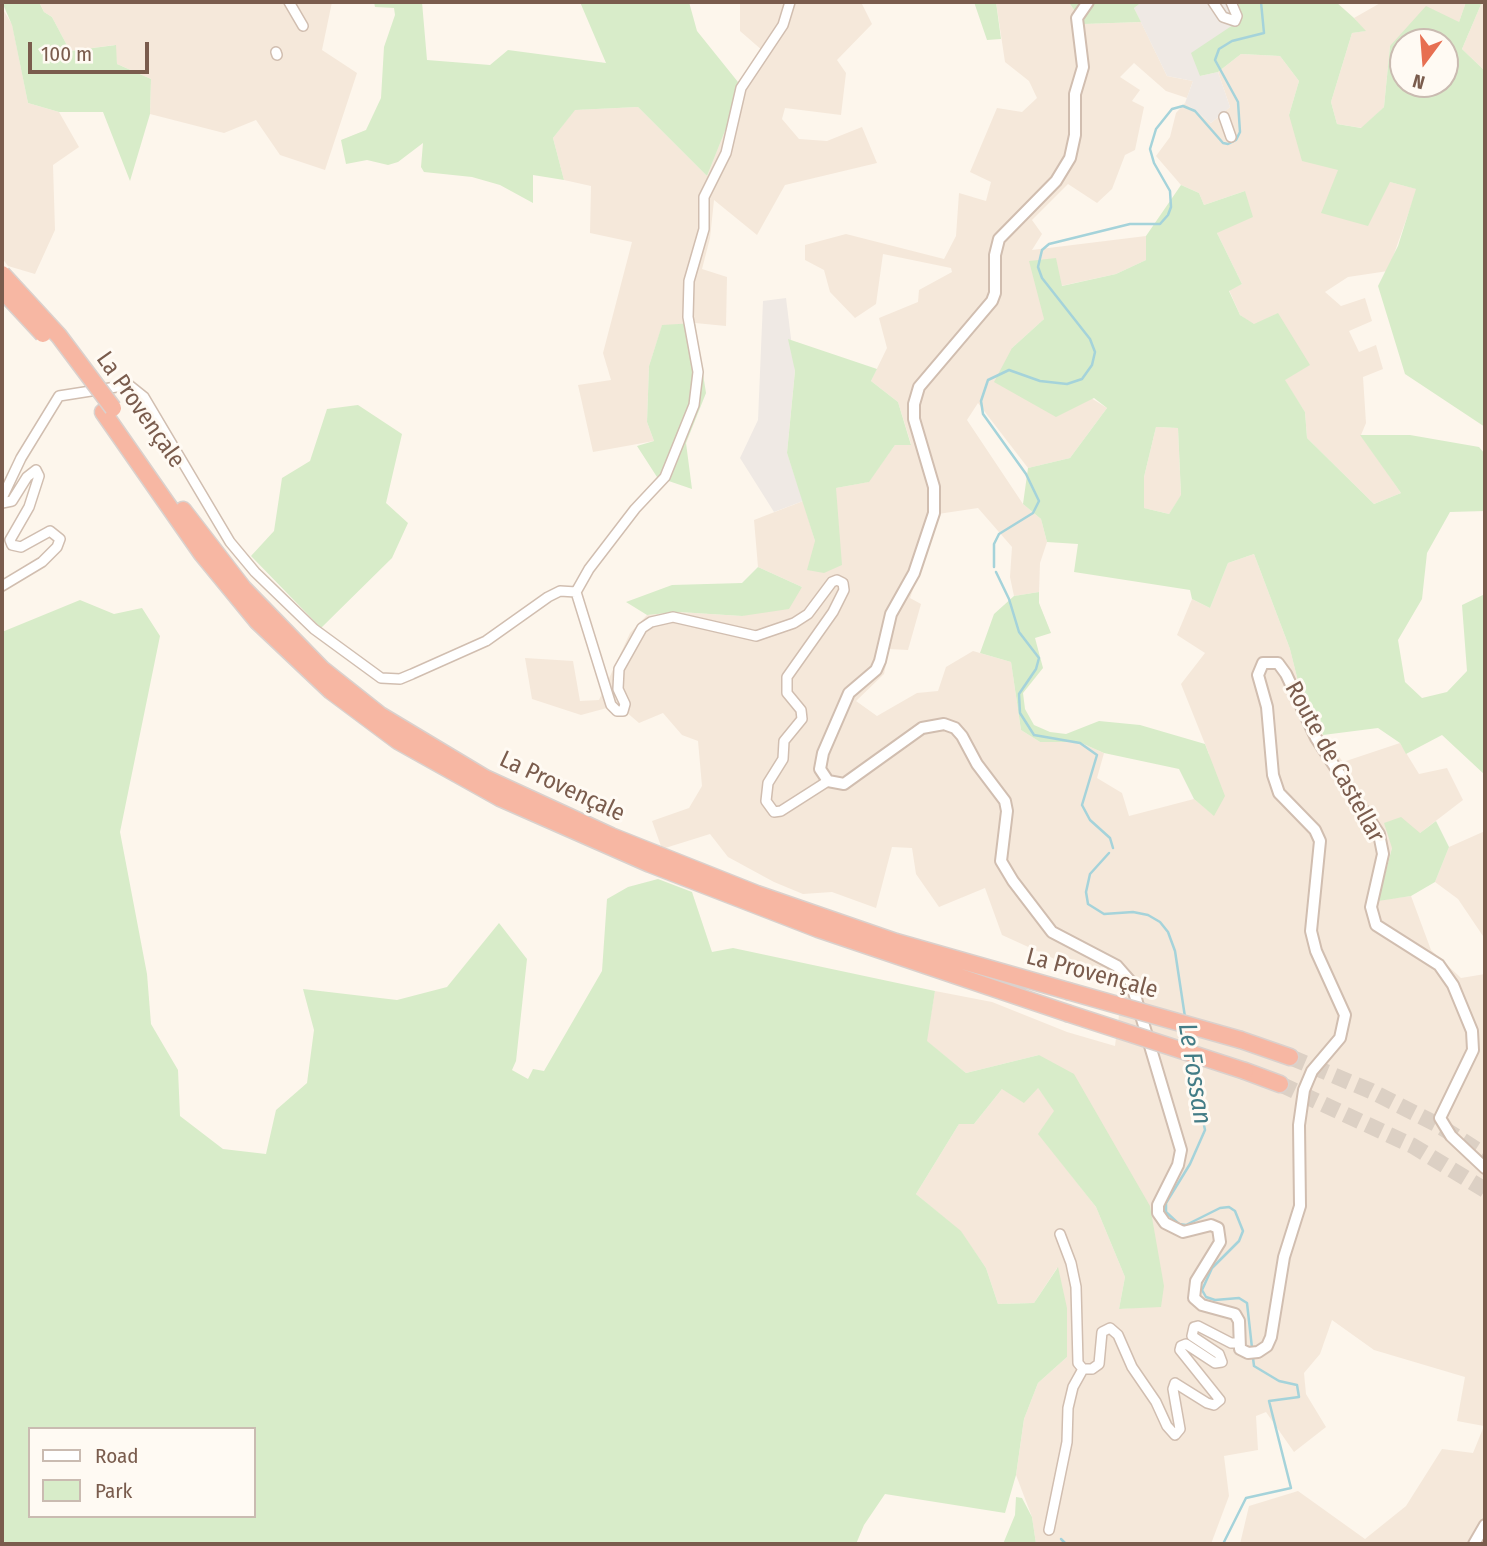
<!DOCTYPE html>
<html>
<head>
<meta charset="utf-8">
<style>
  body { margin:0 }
  #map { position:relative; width:1487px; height:1546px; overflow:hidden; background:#fdf6ec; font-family:"Fira Sans Condensed",sans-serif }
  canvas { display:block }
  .frame { position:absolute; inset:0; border:4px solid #7a5c4d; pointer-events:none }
  .legend { position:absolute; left:28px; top:1427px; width:228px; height:91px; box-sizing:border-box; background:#fffaf3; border:2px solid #cabbb1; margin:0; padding:9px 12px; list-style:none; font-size:21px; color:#7a5c4d }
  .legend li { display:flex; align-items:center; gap:14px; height:35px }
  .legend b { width:35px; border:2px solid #cabbb1 }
  .north { position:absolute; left:1389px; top:28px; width:70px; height:70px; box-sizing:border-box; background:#fffaf3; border:2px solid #cabbb1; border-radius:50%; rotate:196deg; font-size:19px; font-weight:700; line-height:28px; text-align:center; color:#7a5c4d }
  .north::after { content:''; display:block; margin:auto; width:24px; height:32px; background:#e76f51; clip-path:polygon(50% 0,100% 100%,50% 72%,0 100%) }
  .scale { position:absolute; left:28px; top:42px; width:121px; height:32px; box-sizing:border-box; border:4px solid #7a5c4d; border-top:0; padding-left:9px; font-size:21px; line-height:24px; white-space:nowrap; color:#7a5c4d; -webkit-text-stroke:5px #fffaf3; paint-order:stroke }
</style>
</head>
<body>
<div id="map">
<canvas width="1487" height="1546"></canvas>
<div class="frame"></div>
<ul class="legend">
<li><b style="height:9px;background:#fff"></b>Road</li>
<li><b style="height:19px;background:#d8ecc9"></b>Park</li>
</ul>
<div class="north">N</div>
<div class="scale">100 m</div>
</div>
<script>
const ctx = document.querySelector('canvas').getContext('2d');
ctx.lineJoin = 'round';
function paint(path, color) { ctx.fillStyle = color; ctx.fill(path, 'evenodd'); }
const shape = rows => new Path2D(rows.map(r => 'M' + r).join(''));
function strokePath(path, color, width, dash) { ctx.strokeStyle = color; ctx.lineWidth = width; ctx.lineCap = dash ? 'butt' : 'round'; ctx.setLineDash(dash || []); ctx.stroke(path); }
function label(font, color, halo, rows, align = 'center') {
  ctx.font = font + ' "Fira Sans Condensed",sans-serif'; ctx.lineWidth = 6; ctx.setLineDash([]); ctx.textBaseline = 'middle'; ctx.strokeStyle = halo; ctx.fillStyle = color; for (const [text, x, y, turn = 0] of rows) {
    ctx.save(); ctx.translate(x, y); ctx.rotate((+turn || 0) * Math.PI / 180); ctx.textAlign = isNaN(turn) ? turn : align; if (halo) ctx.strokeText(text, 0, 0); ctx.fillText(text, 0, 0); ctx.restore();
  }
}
const residential = shape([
  [39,2,332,2,322,50,357,73,325,170,280,155,256,120,224,133,150,114,151,79,117,64,115,45,70,51,52,17,44,12],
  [740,2,861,2,872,24,837,60,846,73,841,115,785,108,782,119,799,139,827,141,862,127,877,163,785,185,757,235,714,200,710,238,702,269,727,277,726,326,695,323,662,326,649,366,647,422,654,441,593,452,578,385,611,380,603,353,632,242,590,233,591,186,564,180,553,138,574,110,638,107,707,176,727,126,738,82,763,51,740,31],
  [996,2,1060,2,1070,4,1084,24,1141,22,1167,76,1193,81,1187,98,1166,91,1134,63,1120,77,1140,90,1132,101,1144,107,1135,150,1125,155,1112,189,1097,203,1068,184,1032,220,1042,234,1032,250,1146,236,1146,260,1116,274,1061,286,1044,319,1012,348,1107,408,1070,458,1028,468,978,403,967,420,1023,504,1041,519,1047,542,1040,563,1039,592,1014,596,1010,577,1012,547,978,508,938,514,937,523,910,598,921,604,908,650,889,649,884,674,856,701,877,716,917,693,938,691,946,667,973,651,1011,662,1021,730,1040,742,1079,742,1104,753,1097,778,1122,793,1129,816,1194,799,1214,815,1209,754,1181,684,1205,653,1177,635,1192,599,1210,608,1228,563,1254,554,1290,649,1299,685,1323,735,1343,762,1400,743,1419,774,1447,768,1463,800,1420,833,1392,848,1378,900,1411,896,1431,950,1461,978,1485,974,1485,1544,1240,1544,1249,1506,1298,1491,1365,1539,1406,1506,1442,1449,1473,1453,1484,1426,1457,1421,1465,1377,1374,1350,1332,1320,1320,1354,1304,1373,1306,1394,1326,1427,1294,1452,1266,1412,1256,1416,1258,1450,1224,1456,1229,1496,1211,1544,1036,1544,1032,1517,1016,1475,1024,1419,1038,1383,1067,1357,1057,1268,1034,1303,998,1304,986,1268,961,1232,916,1194,959,1124,974,1124,1002,1089,1038,1088,1055,1111,1039,1134,1096,1207,1125,1277,1119,1309,1161,1306,1039,1055,966,1073,926,1041,935,991,992,1002,1067,1032,1115,1046,1123,984,1070,966,1002,935,985,888,939,907,916,874,912,848,892,847,876,908,832,892,803,894,774,882,728,857,710,834,662,849,652,821,689,808,702,786,698,741,682,735,663,713,639,723,618,705,581,715,532,699,525,658,573,661,580,701,599,700,630,633,647,615,679,612,742,616,802,587,758,567,754,520,803,501,815,541,836,488,868,482,895,445,911,444,898,402,871,381,887,348,879,318,918,302,919,290,952,272,951,268,883,254,876,304,855,318,830,292,824,270,805,260,805,245,846,234,944,259,956,236,959,193,986,201,991,182,970,172,997,108,1022,112,1037,98,1029,81,1005,62],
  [1382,2,1466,2,1459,22,1390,46,1384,107,1362,128,1337,124,1331,102,1352,33,1365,31,1354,18],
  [1482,2,1485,2,1485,71,1462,49],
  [2,8,12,24,28,103,59,112,79,147,53,165,55,230,35,274,8,266,2,258],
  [1241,54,1280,56,1299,81,1289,115,1390,182,1417,189,1388,271,1348,277,1325,292,1341,306,1365,298,1372,321,1349,331,1359,352,1376,345,1383,369,1363,377,1366,423,1361,435,1401,493,1374,504,1307,438,1305,412,1284,380,1309,365,1240,315,1229,290,1242,284,1217,233,1245,191,1204,205,1199,193,1181,185,1156,156,1170,137,1176,113,1185,103,1211,123,1230,107,1218,72],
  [1156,427,1178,428,1181,496,1169,514,1144,508,1144,477],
  [1485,831,1485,939,1458,899,1435,882,1449,847]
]);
const industrial = shape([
  [1142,2,1238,2,1242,19,1200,76,1218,72,1230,107,1211,123,1185,103,1193,81,1167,76,1134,8],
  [786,298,795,371,787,453,803,501,774,512,740,458,758,420,763,301]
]);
const green = shape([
  [2,2,39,2,44,12,52,17,70,51,116,45,117,64,151,79,150,114,130,181,103,112,59,112,28,103,12,25],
  [374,2,422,2,427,60,490,65,508,50,606,63,580,2,689,2,697,31,738,82,727,126,707,176,638,107,575,110,553,138,564,180,533,175,533,203,500,185,472,177,424,172,421,167,423,143,398,162,388,165,367,160,346,164,341,140,366,130,381,98,384,47,395,15,394,8,375,7],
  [974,2,996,2,1001,39,987,40],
  [1060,2,1142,2,1134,8,1141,22,1084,24,1070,4],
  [1238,2,1336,2,1354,18,1366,31,1352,33,1331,102,1337,124,1361,128,1384,107,1390,46,1426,6,1459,22,1466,2,1482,2,1462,49,1485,71,1485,427,1405,374,1378,286,1398,246,1416,189,1390,182,1368,226,1321,213,1338,170,1302,161,1289,115,1299,81,1280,56,1241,54,1218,72,1200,76,1191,53,1242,19],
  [1403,42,1445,42,1445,84,1403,84],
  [1181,185,1199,193,1204,205,1245,191,1253,217,1217,233,1242,284,1229,291,1240,315,1254,324,1278,313,1310,365,1285,380,1305,412,1307,438,1374,504,1401,493,1360,435,1410,435,1479,447,1485,454,1485,511,1450,512,1427,553,1422,599,1398,640,1405,682,1422,698,1447,692,1467,671,1462,605,1485,594,1485,775,1442,735,1406,754,1400,743,1378,728,1323,735,1299,685,1290,649,1254,554,1228,563,1210,608,1192,599,1190,590,1074,572,1078,544,1047,542,1041,519,1023,504,1028,468,1070,458,1107,408,1094,398,1056,417,994,382,1012,348,1044,319,1029,261,1056,258,1062,286,1116,274,1146,260,1146,236],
  [1156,427,1178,428,1181,495,1169,514,1144,508,1144,477],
  [695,323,706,393,686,443,692,489,657,477,637,446,654,441,647,422,649,366,662,325],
  [788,339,877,369,871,381,898,402,911,445,895,445,869,482,836,488,842,565,824,573,807,570,815,541,787,453,795,371],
  [358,405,402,434,386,503,408,523,392,558,321,628,251,556,274,531,282,478,310,461,327,409],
  [758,567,802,587,789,609,742,616,679,612,647,615,626,602,672,585,742,583],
  [1039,592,1039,603,1051,633,1035,638,1043,668,1023,693,1025,709,1034,725,1050,732,1066,734,1099,721,1140,725,1205,744,1225,796,1214,816,1194,799,1179,769,1104,753,1079,742,1040,742,1021,730,1011,662,980,653,994,614,1014,596],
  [80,600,114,614,142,608,160,636,120,832,147,974,151,1024,178,1070,180,1116,223,1149,266,1154,276,1110,307,1083,314,1030,303,989,397,1000,447,987,499,923,527,959,516,1061,512,1070,528,1079,533,1069,544,1071,602,971,607,899,628,887,658,879,692,892,712,952,733,948,935,991,927,1041,966,1073,1039,1055,1074,1074,1150,1206,1164,1286,1161,1307,1119,1309,1125,1277,1096,1207,1038,1134,1054,1111,1038,1088,1024,1103,1002,1089,974,1124,959,1124,916,1194,961,1231,986,1268,998,1304,1034,1303,1058,1267,1067,1308,1067,1357,1038,1383,1024,1419,1016,1475,1005,1513,885,1494,864,1525,856,1544,2,1544,2,632],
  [30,1429,254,1429,254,1516,30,1516],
  [1401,817,1420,833,1436,821,1449,847,1435,882,1411,896,1378,901,1392,848,1384,823],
  [1016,1497,1022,1498,1032,1517,1036,1544,1003,1544,1015,1515]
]);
const stream = shape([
  [994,567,994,544,999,534,1033,513,1039,501,1026,474,983,414,981,401,988,380,1009,370,1040,381,1067,384,1082,379,1092,365,1095,352,1090,339,1042,278,1038,267,1042,250,1049,244,1130,224,1160,224,1168,215,1171,207,1170,191,1154,163,1150,149,1156,129,1172,109,1183,106,1195,111,1223,143,1228,144,1236,140,1240,132,1238,102,1215,60,1219,49,1232,41,1264,33,1261,2],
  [996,572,1009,599,1019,632,1039,658,1036,669,1019,694,1020,713,1034,735,1080,743,1097,755,1082,805,1090,820,1110,838,1113,848],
  [1109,853,1090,874,1086,892,1088,904,1104,914,1133,912,1148,915,1160,922,1168,932,1175,951,1185,1017],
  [1187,1031,1188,1045],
  [1190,1058,1205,1130,1190,1164,1166,1203,1166,1212,1179,1224,1186,1225,1220,1208,1229,1207,1235,1211,1243,1231,1239,1241,1212,1268,1202,1290,1206,1297,1215,1300,1239,1298,1247,1303,1252,1348],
  [1061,1539,1066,1544],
  [1223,1544,1246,1498,1291,1488,1269,1401,1299,1397,1297,1385,1279,1381,1254,1366,1253,1358]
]);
const motorwayTunnel = shape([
  [1290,1057,1371,1091,1438,1125,1485,1155],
  [1280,1084,1413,1146,1485,1190]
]);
const minor = shape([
  [289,2,303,26],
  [1213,2,1223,17,1235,21,1237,16,1231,2],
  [276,52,277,55],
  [1224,117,1231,137],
  [2,498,21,458,59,396,129,385,144,397,230,542,255,572,314,629,381,678,400,679,412,674,486,641,548,597,560,591,576,592],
  [2,503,12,501,27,477,36,470,39,476,29,507,10,540,12,545,21,547,50,531,60,539,57,547,42,562,2,586],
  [576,592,611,705,617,711,623,711,625,704,618,689,619,669,642,628,651,622,673,617,756,636,794,623,808,614,832,582,837,580,843,583,844,590,833,612,787,677,787,693,801,710,802,719,784,741,783,759,768,783,766,801,774,812,781,811,828,781],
  [576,592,589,569,635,509,665,477,694,405,698,372,688,317,689,281,704,229,704,197,726,153,741,88,783,25,790,2],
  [1060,1234,1071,1263,1076,1287,1078,1363,1083,1369,1092,1369,1099,1364,1102,1332,1110,1328,1118,1335,1132,1367,1156,1402,1167,1426,1175,1435,1180,1429,1173,1389,1175,1383,1207,1403,1214,1405,1220,1400,1180,1350,1181,1346,1186,1344,1215,1363,1222,1362,1219,1354,1192,1336,1194,1327,1198,1326,1231,1343,1239,1343],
  [1049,1530,1067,1442,1068,1408,1073,1387,1083,1369]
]);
const tertiary = shape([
  [1088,2,1077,18,1083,67,1075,94,1075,135,1070,158,1056,181,999,239,995,255,995,293,992,301,919,387,914,404,914,419,934,487,934,513,914,573,891,614,880,661,876,670,849,693,823,753,820,769,828,781,844,784,922,728,944,724,955,728,962,736,977,764,1005,801,1007,811,1001,861,1013,881,1052,932,1117,966,1131,982,1181,1150,1178,1165,1158,1205,1158,1213,1165,1223,1183,1232,1211,1225,1218,1228,1220,1242,1196,1281,1194,1298,1202,1305,1235,1314,1239,1321,1240,1349,1248,1353,1258,1352,1267,1346,1271,1337,1284,1257,1300,1206,1299,1125,1304,1090,1312,1071,1340,1038,1345,1015,1316,951,1311,931,1320,841,1315,830,1279,793,1273,775,1267,707,1258,675,1263,663,1278,663,1286,674,1316,738,1379,834,1383,854,1371,907,1376,925,1439,965,1453,985,1472,1031,1473,1050,1440,1118,1451,1136,1485,1168],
  [1474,1544,1485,1525]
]);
const motorway = shape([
  [103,412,202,554,257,621,331,691,398,741,500,798,650,864,818,929,1067,1013],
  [183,510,243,588,322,669,380,715,485,778,611,836,757,894,896,942,1068,991],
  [1241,1040,1290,1057],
  [1245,1071,1280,1084]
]);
const motorwayBridge = shape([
  [2,274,59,336,113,408],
  [2,290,43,334],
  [1068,991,1241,1040],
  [1067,1013,1245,1071]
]);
const streetNames = [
  ["La Provençale",140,410,55],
  ["Route de Castellar",1334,762,61],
  ["La Provençale",562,787,25],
  ["La Provençale",1092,974,15]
];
const waterNames = [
  ["Le Fossan",1194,1074,81]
];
paint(residential, '#f5e8da');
paint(industrial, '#efe9e4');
paint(green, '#d8ecc9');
strokePath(stream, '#a5d3da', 2.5);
strokePath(motorwayTunnel, '#dcd0c4', 16, [16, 8]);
strokePath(minor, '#d1beb0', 12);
strokePath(tertiary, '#d1beb0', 14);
strokePath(motorway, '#dad1cd', 19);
strokePath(minor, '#fff', 9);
strokePath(tertiary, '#fff', 10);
strokePath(motorway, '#f7b7a3', 16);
strokePath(motorwayBridge, '#dad1cd', 19, []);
strokePath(motorwayBridge, '#f7b7a3', 16);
label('24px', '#7a5c4d', '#fffaf3', streetNames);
label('italic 26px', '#437c86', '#fffaf3', waterNames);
</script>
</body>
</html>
